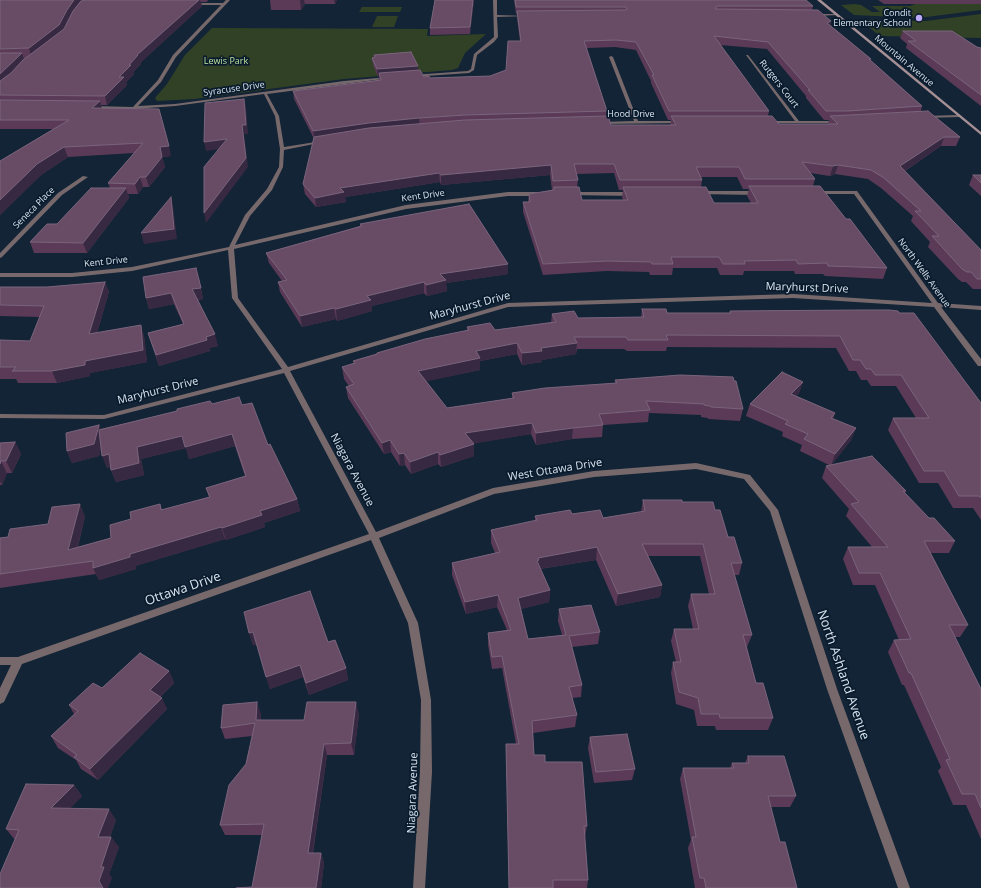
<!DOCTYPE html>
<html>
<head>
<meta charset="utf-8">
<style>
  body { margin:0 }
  canvas { display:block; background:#122436 }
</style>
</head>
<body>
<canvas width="981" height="888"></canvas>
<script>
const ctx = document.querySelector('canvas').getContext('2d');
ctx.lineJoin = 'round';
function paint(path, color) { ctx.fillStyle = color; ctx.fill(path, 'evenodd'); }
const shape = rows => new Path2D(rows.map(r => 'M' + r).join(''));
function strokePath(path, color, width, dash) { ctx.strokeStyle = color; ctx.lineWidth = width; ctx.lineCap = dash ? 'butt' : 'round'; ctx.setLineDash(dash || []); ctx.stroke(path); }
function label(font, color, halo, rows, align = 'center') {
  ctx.font = font + ' "Open Sans",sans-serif'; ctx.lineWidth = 3.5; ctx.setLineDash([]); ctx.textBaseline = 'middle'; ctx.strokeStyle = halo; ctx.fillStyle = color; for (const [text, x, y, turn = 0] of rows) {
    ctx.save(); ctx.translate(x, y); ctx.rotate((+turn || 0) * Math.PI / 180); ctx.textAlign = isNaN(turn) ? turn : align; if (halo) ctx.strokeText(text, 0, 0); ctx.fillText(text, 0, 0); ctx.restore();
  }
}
const green = shape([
  [981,0,981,10,919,18,854,15,841,5,855,4,861,5,872,12,880,12,872,6,910,6,915,4],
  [362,7,402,7,400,12,359,12],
  [981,14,981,38,880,36,861,21,867,19,926,21],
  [377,16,398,16,394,27,372,27],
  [212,28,428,29,427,36,486,34,465,53,458,68,452,70,344,79,194,99,157,101,155,98,167,84,185,55]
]);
const minor = shape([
  [226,0,230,0,176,57,161,82,138,106,175,104,344,81,389,77,391,78,267,94,279,116,284,147,322,141,324,142,284,150,283,167,272,190,250,216,235,245,406,205,508,192,539,192,542,194,539,196,508,196,406,209,234,249,238,298,288,367,508,303,793,294,932,303,854,194,813,194,812,193,815,191,857,191,938,303,981,306,981,310,941,307,981,359,981,366,978,366,934,307,793,298,508,307,290,371,376,532,493,488,594,471,696,463,750,475,778,510,837,689,910,888,898,888,827,689,770,511,744,479,696,469,594,477,494,494,379,538,418,623,431,700,432,772,425,888,413,888,420,772,421,700,408,623,371,540,22,664,4,702,0,704,0,688,11,665,0,665,0,657,18,657,369,534,284,373,104,419,0,418,0,414,104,415,282,369,232,298,228,250,132,271,72,277,0,277,0,273,72,273,132,267,229,247,245,215,267,189,279,167,280,149,275,116,264,94,175,106,134,109,92,108,90,107,92,106,133,107,158,80,173,55,221,5,191,5,190,3,223,3,226,0],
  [493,0,497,0,497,15,528,16,497,17,498,37,494,42,477,55,474,70,469,73,411,77,412,75,468,71,471,69,474,54,494,37,493,0],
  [815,14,836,14,838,15,814,16,815,14],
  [746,55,748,55,799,121,839,121,841,122,841,123,765,123,765,122,767,121,795,121,746,55],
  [611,56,613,57,638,121,681,121,683,122,683,123,599,124,599,123,601,122,634,121,609,57,611,56],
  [958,115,960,116,960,117,924,118,922,117,924,116,958,115],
  [83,176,88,177,62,195,2,257,0,258,0,253,58,193,83,176],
  [699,191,757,191,760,193,757,195,697,194,696,193,699,191],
  [571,192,633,192,636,194,633,196,569,195,569,193,571,192]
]);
const secondary = shape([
  [817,0,821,0,981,132,981,135,817,0]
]);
const wall = shape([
  [0,0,208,0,207,2,201,2,202,6,140,63,141,64,133,72,134,74,126,82,127,85,107,105,101,105,102,109,171,156,162,157,165,167,149,187,143,187,138,194,128,194,129,198,87,253,34,253,30,242,110,188,108,183,134,153,68,157,41,175,0,215,0,161,53,129,0,129],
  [72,13,64,29,63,30,69,17],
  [270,0,337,0,335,4,305,4,301,10,271,10],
  [435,0,474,0,470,34,430,35,430,28],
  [514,0,806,0,813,6,812,10,871,59,870,60,922,106,921,111,960,137,956,146,941,146,905,171,981,250,981,289,973,289,966,282,962,282,958,279,928,247,930,242,911,221,913,216,881,188,868,179,835,174,830,176,810,173,815,179,813,186,846,219,887,268,883,279,825,276,823,274,795,274,794,271,744,271,743,275,720,275,717,268,673,268,672,275,650,275,649,272,606,271,543,275,523,212,523,202,528,202,529,194,552,190,550,175,441,185,440,182,345,197,346,202,316,207,305,194,303,184,314,139,294,99,293,91,379,80,379,77,378,77,373,65,372,58,374,57,374,55,418,70,424,77,430,78,490,76,506,70,520,41,517,18,517,14,516,14],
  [720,45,767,49,806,96,806,98,824,120,829,120,828,124,779,124,768,116,769,111],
  [615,47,636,50,651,81,651,83,668,120,671,120,670,125,611,125,606,116,607,111,587,48],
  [614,173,619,190,623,190,622,197,623,200,582,200,577,187,578,180,576,174],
  [701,177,737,177,743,189,749,189,747,196,751,203,714,203,701,187,702,180],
  [878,0,981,0,981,4,884,4],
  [903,31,977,47,981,48,981,106,906,48,907,44,900,38],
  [973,175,981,175,981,196,969,185],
  [360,224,508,264,508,274,446,283,447,291,427,296,424,293,372,306,372,311,337,321,336,319,302,327,280,292,278,282,282,281,269,263,266,253,360,226],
  [199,278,203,299,198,300,218,346,209,348,210,351,159,366,148,333,183,324,174,304,149,309,146,298],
  [105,282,109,292,97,333,144,336,147,362,90,373,90,376,57,383,18,383,16,379,0,379,0,340,30,341,40,317,0,316,0,287,47,287],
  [642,309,667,313,729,313,730,311,861,310,981,403,981,520,973,508,953,508,938,483,919,483,888,430,893,418,916,418,896,386,871,386,867,380,861,380,856,371,849,371,836,348,667,347,666,351,627,351,624,349,577,349,576,354,542,360,542,362,522,365,517,354,480,361,480,370,426,381,447,408,512,399,512,393,615,384,615,380,743,409,740,421,708,419,708,418,701,417,701,415,649,413,648,422,603,425,602,437,572,439,536,445,531,434,474,443,474,456,441,467,438,464,411,474,405,465,400,466,391,452,384,454,348,398,346,387,349,386,344,379,342,367,354,364,353,361,377,354,377,353,467,331,467,327,495,330,551,322,552,314,578,318,641,317],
  [803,382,799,393,796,396,835,413,833,419,856,428,851,440,832,464,906,491,905,493,929,518,955,541,949,553,931,553,968,625,960,637,955,637,981,689,981,839,966,805,953,805,938,771,941,767,904,685,902,685,888,652,894,640,899,640,875,585,853,585,843,559,848,547,872,547,846,516,849,509,822,478,826,466,829,465,800,451,802,445,782,436,783,432,746,416,750,404],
  [212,404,242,405,268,445,297,499,300,511,264,523,265,527,226,540,225,539,135,566,136,569,99,580,96,574,0,588,0,538,8,537,48,524,85,516,78,547,111,538,131,519,160,504,162,510,209,497,206,488,245,476,235,446,189,459,186,448,141,459,144,475,116,482,111,470,111,467,107,468,101,448,99,456,72,463,67,451,99,425,100,429],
  [15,442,21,454,12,473,7,473,2,485,0,485,0,443],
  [643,500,682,502,715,510,728,537,742,563,739,575,734,575,752,635,747,647,756,683,773,718,768,730,716,730,715,726,697,726,694,710,676,704,671,673,673,662,676,662,671,641,674,629,693,629,688,606,691,594,709,594,700,556,648,556,662,585,660,597,616,606,596,560,540,569,550,590,549,602,521,609,528,639,562,635,558,621,559,609,600,632,598,644,572,647,582,685,581,697,572,698,577,715,575,727,533,733,534,755,545,762,587,826,585,837,588,880,587,888,509,888,506,744,516,744,502,668,492,669,488,645,488,633,507,630,497,607,466,614,452,575,452,563,495,553,491,543,491,530,535,521,535,516,572,514,603,518,641,512],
  [249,633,328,642,346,668,348,680,309,695,303,677,270,689,257,644,253,645],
  [169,671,174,683,160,697,167,709,98,780,81,769,76,760,58,748,51,736,74,714,69,705,102,688],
  [261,714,261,720,304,720,359,714,354,755,327,755,313,853,321,853,324,863,321,888,236,888,252,887,262,835,225,835,220,825,246,764,252,736,225,739,221,728],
  [590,737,635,769,632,780,594,783,588,748],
  [748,756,796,796,790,807,770,807,780,842,797,888,695,888,688,848,691,840,680,779,683,768,730,768,732,763,745,763],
  [74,785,82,796,70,808,116,820,110,837,119,847,109,874,112,878,15,840,6,829]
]);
const shadedWall = shape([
  [74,0,90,0,80,4,69,17,62,33,31,56,29,48,67,10],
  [199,0,200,0,202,6,140,63,141,64,133,72,134,74,126,82,127,85,107,105,105,96,119,77,137,55],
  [300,0,304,0,305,4,301,10],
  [334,0,337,0,335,4],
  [473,0,474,0,470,34,470,27],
  [831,21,830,29,827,23],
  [22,53,25,62,0,86,0,74],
  [418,66,418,74,379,73,379,77,378,77,377,69],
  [244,99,246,107,248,134,244,134,248,167,206,223,204,213,242,125],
  [100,101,102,110,92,108],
  [419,118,420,126,315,140,313,131,369,123],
  [944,137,941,146,897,176,900,166],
  [227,139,228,148,206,151,204,142],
  [169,146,171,156,162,157,165,167,149,187,146,177,160,147],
  [64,147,68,157,41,175,0,215,0,200,37,164],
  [551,165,550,175,441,185,441,175],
  [838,165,835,174,830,176,833,166],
  [439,173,440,182,345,197,346,202,316,207,315,198,340,188],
  [140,177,143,187,138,194,135,184],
  [126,188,129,198,87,253,83,243],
  [171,197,173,206,177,239,144,244,141,233],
  [508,264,508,274,446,283,447,291,427,296,426,285,440,274],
  [196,268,203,299,195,300,192,289],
  [105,282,109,292,93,346,89,334],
  [424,282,424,293,372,306,372,311,337,321,336,309,367,296],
  [171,293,174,304,149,309,146,298],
  [334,308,336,319,302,327,300,316],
  [141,325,144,336,147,362,90,373,90,376,57,383,52,371,85,361],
  [215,334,218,346,209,348,210,351,159,366,156,355,206,337],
  [517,343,517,354,480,361,480,370,419,383,418,371,476,351],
  [577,343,576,354,542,360,542,362,522,365,522,353,541,348],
  [803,382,799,393,787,406,791,394],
  [532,423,531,434,466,445,465,433],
  [99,425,104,437,99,456,72,463,67,451],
  [573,428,572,439,536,445,536,433],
  [856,428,851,440,831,466,835,454],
  [232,434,235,446,189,459,186,448,141,459,144,475,116,482,111,470,137,447,182,436],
  [390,440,391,452,384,454,382,443],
  [15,442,21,454,12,473,6,461],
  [474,444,474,456,441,467,440,455],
  [438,452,438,464,411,474,410,462],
  [404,453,405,465,400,466,399,454],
  [109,454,114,466,107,468,102,456],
  [1,461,7,473,2,485,0,481,0,464],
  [297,499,300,511,264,523,265,527,226,540,222,528,260,511],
  [80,504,85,516,74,562,68,550],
  [221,527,225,539,135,566,136,569,99,580,93,568,130,554],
  [597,547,596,560,539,569,537,561,538,558],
  [662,585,660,597,616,606,618,594],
  [550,590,549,602,518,610,518,598],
  [498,595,497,607,466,614,465,602],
  [253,632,257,644,253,645,249,633],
  [300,665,303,677,270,689,266,677],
  [346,668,348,680,309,695,306,683],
  [169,671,174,683,155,701,150,690],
  [162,698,167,709,98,780,90,769],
  [257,702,261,714,260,732,256,720],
  [356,702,359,714,354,755,351,743],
  [324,744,327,755,311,863,308,853],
  [74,785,82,796,60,819,51,808],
  [109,809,116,820,106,847,98,837],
  [111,837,119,847,109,874,112,878,108,888,103,888,99,881,101,867],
  [321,853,324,863,321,888,316,888]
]);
const building = shape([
  [0,0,74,0,67,10,59,25,29,48,0,49,0,0],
  [85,0,199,0,137,55,138,55,129,65,131,65,119,77,124,77,105,96,0,95,0,81,11,73,23,60,64,29,73,11,81,1,85,0],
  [435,0,473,0,470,27,430,28,435,0],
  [515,0,806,0,813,6,717,6,715,9,818,10,831,21,827,23,871,59,869,59,922,106,848,111,826,111,808,90,810,90,768,42,714,36,769,111,669,111,652,75,654,75,636,42,616,40,584,41,607,111,465,115,419,118,369,123,313,131,293,91,381,80,379,73,420,70,424,77,429,76,430,78,490,76,506,70,508,41,521,41,517,11,626,10,627,9,626,7,516,7,515,0],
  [903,31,952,31,977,47,981,48,981,95,908,41,916,41,903,31],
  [411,52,418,66,377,69,372,58,375,57,374,55,411,52],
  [0,53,22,53,0,74,0,53],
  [244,99,246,125,242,125,246,158,204,213,204,167,227,139,204,142,205,103,244,99],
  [0,100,100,101,92,108,159,109,169,146,160,147,162,157,146,177,140,177,135,184,108,183,143,143,64,147,37,164,0,200,0,161,69,120,0,120,0,100],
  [928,111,960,137,944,137,900,166,981,250,981,279,977,279,971,272,967,272,962,269,932,236,939,236,915,211,921,211,884,178,871,170,838,165,833,166,802,162,815,179,745,179,739,167,696,167,702,180,620,180,614,164,574,164,578,180,553,181,551,165,441,175,439,173,340,188,344,192,315,198,303,184,314,137,369,128,465,120,608,116,611,125,676,125,671,116,772,116,779,124,838,124,830,116,928,111],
  [973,175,981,175,981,183,973,175],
  [749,186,820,186,846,219,850,219,887,268,828,266,827,263,798,264,796,260,744,261,745,264,723,264,719,257,671,257,673,264,652,264,651,262,608,261,543,264,523,202,530,202,529,194,554,190,554,187,579,187,582,200,628,200,623,187,706,187,714,203,758,203,749,186],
  [91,188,126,188,83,243,30,242,47,224,57,224,91,188],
  [171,197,174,229,141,233,171,197],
  [469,204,508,264,440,274,446,280,426,285,424,282,367,296,371,300,336,309,334,308,300,316,278,282,287,280,266,253,362,226,360,224,469,204],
  [196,268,201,288,192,289,215,334,206,337,207,340,156,355,148,333,184,324,171,293,146,298,143,277,196,268],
  [105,282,89,334,141,325,143,350,85,361,85,365,52,371,12,371,16,367,0,367,0,340,30,341,44,306,0,305,0,287,47,287,105,282],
  [642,309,666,309,667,313,731,313,730,311,861,310,889,310,898,311,899,313,914,313,981,403,981,498,979,496,959,496,944,471,924,471,893,418,929,418,901,375,875,375,871,369,866,369,860,360,853,360,840,336,666,335,668,340,628,340,626,337,574,337,577,343,541,348,542,351,522,353,517,343,476,351,480,358,418,371,447,408,514,398,512,393,545,388,617,383,615,380,680,375,733,377,734,381,736,381,743,409,711,407,710,406,704,405,704,404,646,401,650,410,599,414,603,425,573,428,536,433,532,423,465,433,474,444,440,455,438,452,410,462,404,453,399,454,390,440,382,443,346,387,354,384,342,367,355,363,353,361,377,354,377,353,425,339,469,330,467,327,490,323,495,330,556,322,552,314,574,311,578,318,644,317,642,309],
  [782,372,803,382,791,394,835,413,831,418,856,428,835,454,804,439,808,434,785,424,788,421,750,404,782,372],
  [239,397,242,405,252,403,268,445,270,444,297,499,260,511,262,515,222,528,221,527,130,554,130,557,93,568,93,561,0,574,0,538,8,537,10,529,48,524,52,507,80,504,68,550,111,538,110,525,131,519,130,512,160,504,161,510,210,497,206,488,246,476,232,434,185,447,182,436,137,447,139,463,111,470,109,454,102,456,99,430,177,411,177,409,210,401,212,404,239,397],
  [99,425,94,444,67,451,66,433,99,425],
  [15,442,6,461,1,461,0,464,0,443,15,442],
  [872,456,906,491,903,491,929,518,934,518,955,541,924,541,968,625,949,625,981,689,981,808,975,794,962,794,946,760,950,759,911,673,909,673,894,640,911,639,880,573,859,573,848,547,888,547,851,504,859,502,826,466,872,456],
  [643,500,682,500,682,502,713,502,715,510,720,510,728,537,734,537,742,563,731,563,752,635,743,635,756,683,763,683,773,718,720,718,719,714,701,714,698,698,679,692,673,662,681,662,674,629,699,629,691,594,715,594,703,544,642,544,662,585,618,594,597,547,538,558,539,560,537,561,550,590,518,598,528,639,566,635,559,609,591,605,600,632,569,636,582,685,569,687,577,715,532,721,534,755,545,755,545,762,582,762,587,826,584,826,588,880,553,880,553,888,509,888,506,744,519,744,502,656,492,657,488,633,511,630,498,595,465,602,452,563,500,552,491,530,537,520,535,516,570,510,572,514,600,510,603,518,645,511,643,500],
  [310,591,328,642,335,640,346,668,306,683,300,665,266,677,253,632,249,633,244,612,310,591],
  [140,653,169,671,150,690,162,698,90,769,74,757,77,755,51,736,78,711,69,705,93,683,102,688,140,653],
  [257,702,256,720,304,720,307,702,356,702,351,743,324,744,308,853,321,853,316,888,236,888,252,887,264,824,220,825,229,785,246,764,255,723,221,728,223,705,257,702],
  [627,734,635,769,596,772,590,737,627,734],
  [748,756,784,756,796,796,768,796,780,842,785,842,797,888,706,888,704,878,700,878,692,837,696,837,683,768,734,768,732,763,749,763,748,756],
  [26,784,74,785,51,808,109,809,98,837,111,837,101,867,104,867,99,881,103,888,0,888,0,874,19,830,6,829,26,784]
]);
const markers = [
  [919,18,4,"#bcaaf6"]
];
const farPoinames = [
  ["Condit",911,13],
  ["Elementary School",911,23]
];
const farParknames = [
  ["Lewis Park",226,61]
];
const farStreetnames = [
  ["Mountain Avenue",904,61,40],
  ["Rutgers Court",779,84,52],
  ["Syracuse Drive",234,89,-8],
  ["Hood Drive",631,114],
  ["Kent Drive",423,196,-8],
  ["Seneca Place",34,208,-45],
  ["Kent Drive",106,262,-6],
  ["North Wells Avenue",924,273,54]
];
const streetNames = [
  ["Maryhurst Drive",807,288,2],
  ["Maryhurst Drive",470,306,-15],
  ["Maryhurst Drive",158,391,-14],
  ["Niagara Avenue",352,470,62],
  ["West Ottawa Drive",555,470,-9],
  ["Niagara Avenue",413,793,-88]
];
const nearStreetnames = [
  ["Ottawa Drive",183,589,-19],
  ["North Ashland Avenue",843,675,71]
];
paint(green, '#314125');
paint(minor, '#77696b');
paint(secondary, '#a79095');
paint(wall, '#5a3a56');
paint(shadedWall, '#382942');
paint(building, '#684c66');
strokePath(building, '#7a647c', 1);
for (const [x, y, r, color] of markers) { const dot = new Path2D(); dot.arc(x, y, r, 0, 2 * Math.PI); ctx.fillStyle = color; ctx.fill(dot); strokePath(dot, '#091b2c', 1.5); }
label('9px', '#d8e3ef', '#091b2c', farPoinames, 'right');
label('9px', '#bce2a0', '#091b2c', farParknames);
label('9px', '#d8e3ef', '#091b2c', farStreetnames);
label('11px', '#d8e3ef', '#091b2c', streetNames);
label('13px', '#d8e3ef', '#091b2c', nearStreetnames);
</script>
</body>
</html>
